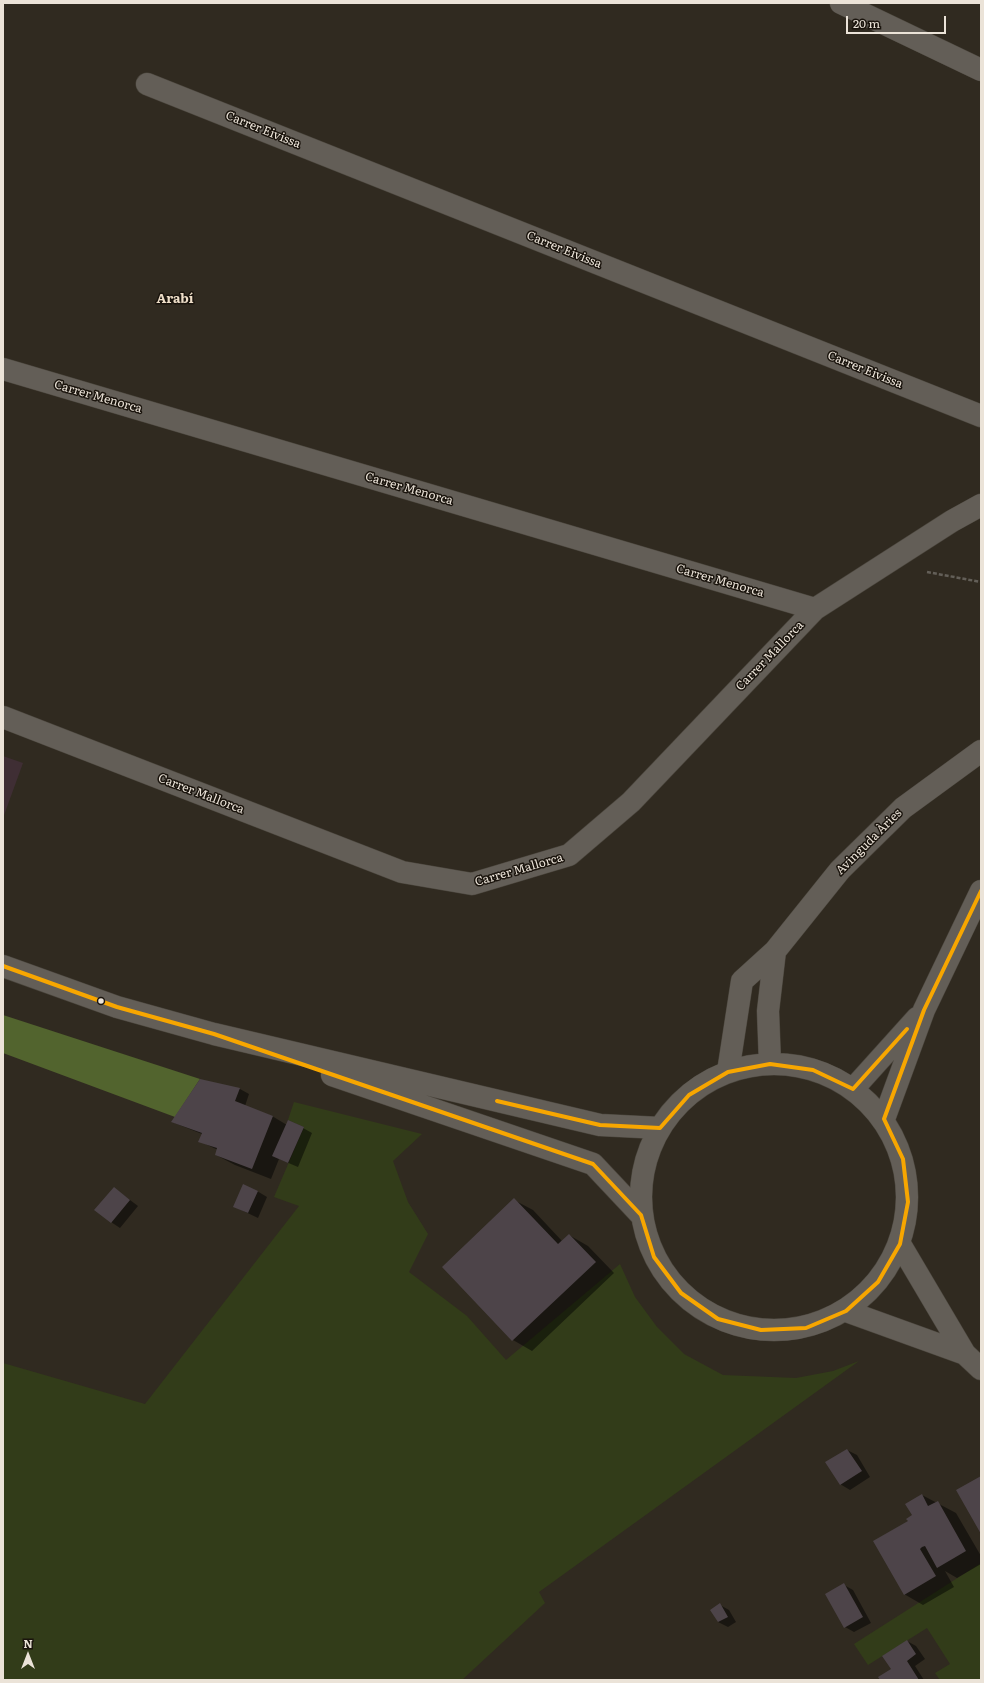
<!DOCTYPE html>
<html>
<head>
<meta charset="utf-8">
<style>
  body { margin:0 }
  #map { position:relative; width:984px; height:1683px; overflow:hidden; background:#302a20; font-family:Literata,serif }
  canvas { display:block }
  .frame { position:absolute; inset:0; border:4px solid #ebe3d8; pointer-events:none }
  .north { position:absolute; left:8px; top:1635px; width:40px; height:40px; -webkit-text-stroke:3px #1a140d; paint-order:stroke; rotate:0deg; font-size:11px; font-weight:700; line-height:16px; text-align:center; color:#ebe3d8 }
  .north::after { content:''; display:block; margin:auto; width:14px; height:18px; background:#ebe3d8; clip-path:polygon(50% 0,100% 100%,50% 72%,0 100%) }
  .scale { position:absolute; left:846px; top:16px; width:100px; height:18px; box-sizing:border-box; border:2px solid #ebe3d8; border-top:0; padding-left:5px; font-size:12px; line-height:14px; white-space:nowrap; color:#ebe3d8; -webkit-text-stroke:3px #1a140d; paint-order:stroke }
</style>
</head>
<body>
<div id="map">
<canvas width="984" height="1683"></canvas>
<div class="frame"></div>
<div class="north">N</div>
<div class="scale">20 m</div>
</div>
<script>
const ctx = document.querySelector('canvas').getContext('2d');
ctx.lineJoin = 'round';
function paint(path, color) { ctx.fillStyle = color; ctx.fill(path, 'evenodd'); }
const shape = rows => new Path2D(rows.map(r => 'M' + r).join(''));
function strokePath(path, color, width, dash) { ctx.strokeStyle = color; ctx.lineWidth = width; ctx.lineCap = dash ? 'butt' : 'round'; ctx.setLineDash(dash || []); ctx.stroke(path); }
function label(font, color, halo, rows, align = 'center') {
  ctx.font = font + ' Literata,serif'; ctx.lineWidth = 3; ctx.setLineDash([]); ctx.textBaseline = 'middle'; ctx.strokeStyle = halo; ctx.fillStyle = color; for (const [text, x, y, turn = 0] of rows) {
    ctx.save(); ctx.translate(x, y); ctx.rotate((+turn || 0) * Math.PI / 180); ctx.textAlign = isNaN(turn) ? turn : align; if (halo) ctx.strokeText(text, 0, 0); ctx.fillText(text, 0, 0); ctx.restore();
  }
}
const commercial = shape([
  [3,756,23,763,3,818]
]);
const green = shape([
  [294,1102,422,1134,393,1161,408,1202,428,1234,409,1272,467,1316,506,1360,620,1264,635,1297,657,1327,684,1354,723,1375,796,1378,833,1371,859,1361,539,1592,545,1603,462,1680,3,1680,3,1363,145,1404,299,1206,274,1197,304,1127,288,1120],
  [981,1563,981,1680,940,1680,935,1673,950,1664,927,1628,868,1665,854,1644]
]);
const forest = shape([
  [3,1015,200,1079,175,1117,3,1053]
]);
const shadow = shape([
  [200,1080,240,1089,249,1094,245,1106,272,1116,287,1125,303,1128,312,1133,298,1167,279,1159,271,1179,235,1165,216,1155,218,1150,199,1141,202,1134,172,1122],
  [114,1188,138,1206,120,1228,111,1222],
  [257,1191,267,1197,258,1218,235,1207],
  [514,1200,533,1210,562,1241,569,1235,588,1246,614,1273,532,1351,513,1340,443,1267],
  [847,1450,857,1455,870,1477,850,1490,840,1484],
  [922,1495,956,1513,981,1556,981,1564,957,1578,945,1571,954,1587,923,1605,904,1594,909,1522],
  [844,1585,853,1590,871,1623,854,1632,845,1627],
  [720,1605,729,1610,736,1622,728,1627,718,1622],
  [907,1641,916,1646,925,1659,915,1666,924,1680,881,1680,892,1669]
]);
const building = shape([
  [200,1079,240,1088,235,1101,273,1116,252,1169,215,1155,217,1148,198,1142,202,1133,171,1122],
  [288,1120,304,1127,288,1163,272,1156],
  [243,1184,258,1191,248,1213,233,1207],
  [114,1187,130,1200,111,1223,94,1210],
  [514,1198,558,1244,569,1234,596,1262,512,1341,442,1267],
  [847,1449,862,1471,840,1485,825,1462],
  [981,1476,981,1534,956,1490],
  [922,1494,928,1506,938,1501,966,1551,937,1568,925,1546,922,1547,920,1549,936,1576,904,1595,873,1541,908,1521,906,1519,912,1515,905,1504],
  [844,1583,863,1617,844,1628,825,1594],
  [720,1603,728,1617,718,1622,710,1610],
  [907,1640,916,1654,907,1661,919,1680,880,1680,878,1677,891,1669,882,1656]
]);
const path = shape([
  [927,572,981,582]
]);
const minor = shape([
  [841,3,981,70],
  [147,84,981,416],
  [3,369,815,609],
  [3,717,402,872,472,884,569,855,631,802,815,609,952,521,981,505],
  [3,966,117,1007,214,1034,600,1125,660,1128],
  [770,1064,768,1011,775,951],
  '641 1197a133 133 0 1 1 266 0a133 133 0 1 1-266 0Z',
  [728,1072,742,981,775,951,840,870,903,808,981,751],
  [332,1075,593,1164,641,1215],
  [853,1089,917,1018],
  [884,1119,924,1010,981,891],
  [900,1244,965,1354,981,1369],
  [846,1311,965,1354]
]);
const bus1 = shape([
  [3,966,117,1007,214,1034,593,1164,641,1215,654,1257,681,1293,718,1319,761,1330,806,1328,846,1311,878,1282,900,1244,908,1202,903,1159,884,1119,924,1010,981,891],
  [497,1101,600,1125,660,1128,689,1095,728,1072,770,1064,813,1070,853,1089,907,1029]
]);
const markers = [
  [101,1001,3.5,"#ebe3d8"]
];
const streetNames = [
  ["Carrer Eivissa",263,130,22],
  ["Carrer Eivissa",564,250,22],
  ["Carrer Eivissa",865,370,22],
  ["Carrer Menorca",98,397,16],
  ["Carrer Menorca",409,489,16],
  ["Carrer Menorca",720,581,16],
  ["Carrer Mallorca",770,656,-46],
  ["Carrer Mallorca",201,794,21],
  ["Avinguda Àries",869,842,-45],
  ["Carrer Mallorca",519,870,-16]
];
const neighbourhoodNames = [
  ["Arabí",175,299]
];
paint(commercial, '#3f2e34');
paint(green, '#323c19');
paint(forest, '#52642e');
paint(shadow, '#0007');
paint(building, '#4d4449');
strokePath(minor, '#4a453c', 23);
strokePath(path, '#635f58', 2.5, [4, 2]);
strokePath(minor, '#635e57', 22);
strokePath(bus1, '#f7a600', 4);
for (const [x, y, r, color] of markers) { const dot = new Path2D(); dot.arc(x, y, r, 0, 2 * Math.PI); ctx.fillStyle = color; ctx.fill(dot); strokePath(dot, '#1a140d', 1.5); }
label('12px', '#ebe3d8', '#1a140d', streetNames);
label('bold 13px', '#eedec8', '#1a140d', neighbourhoodNames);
</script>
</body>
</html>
